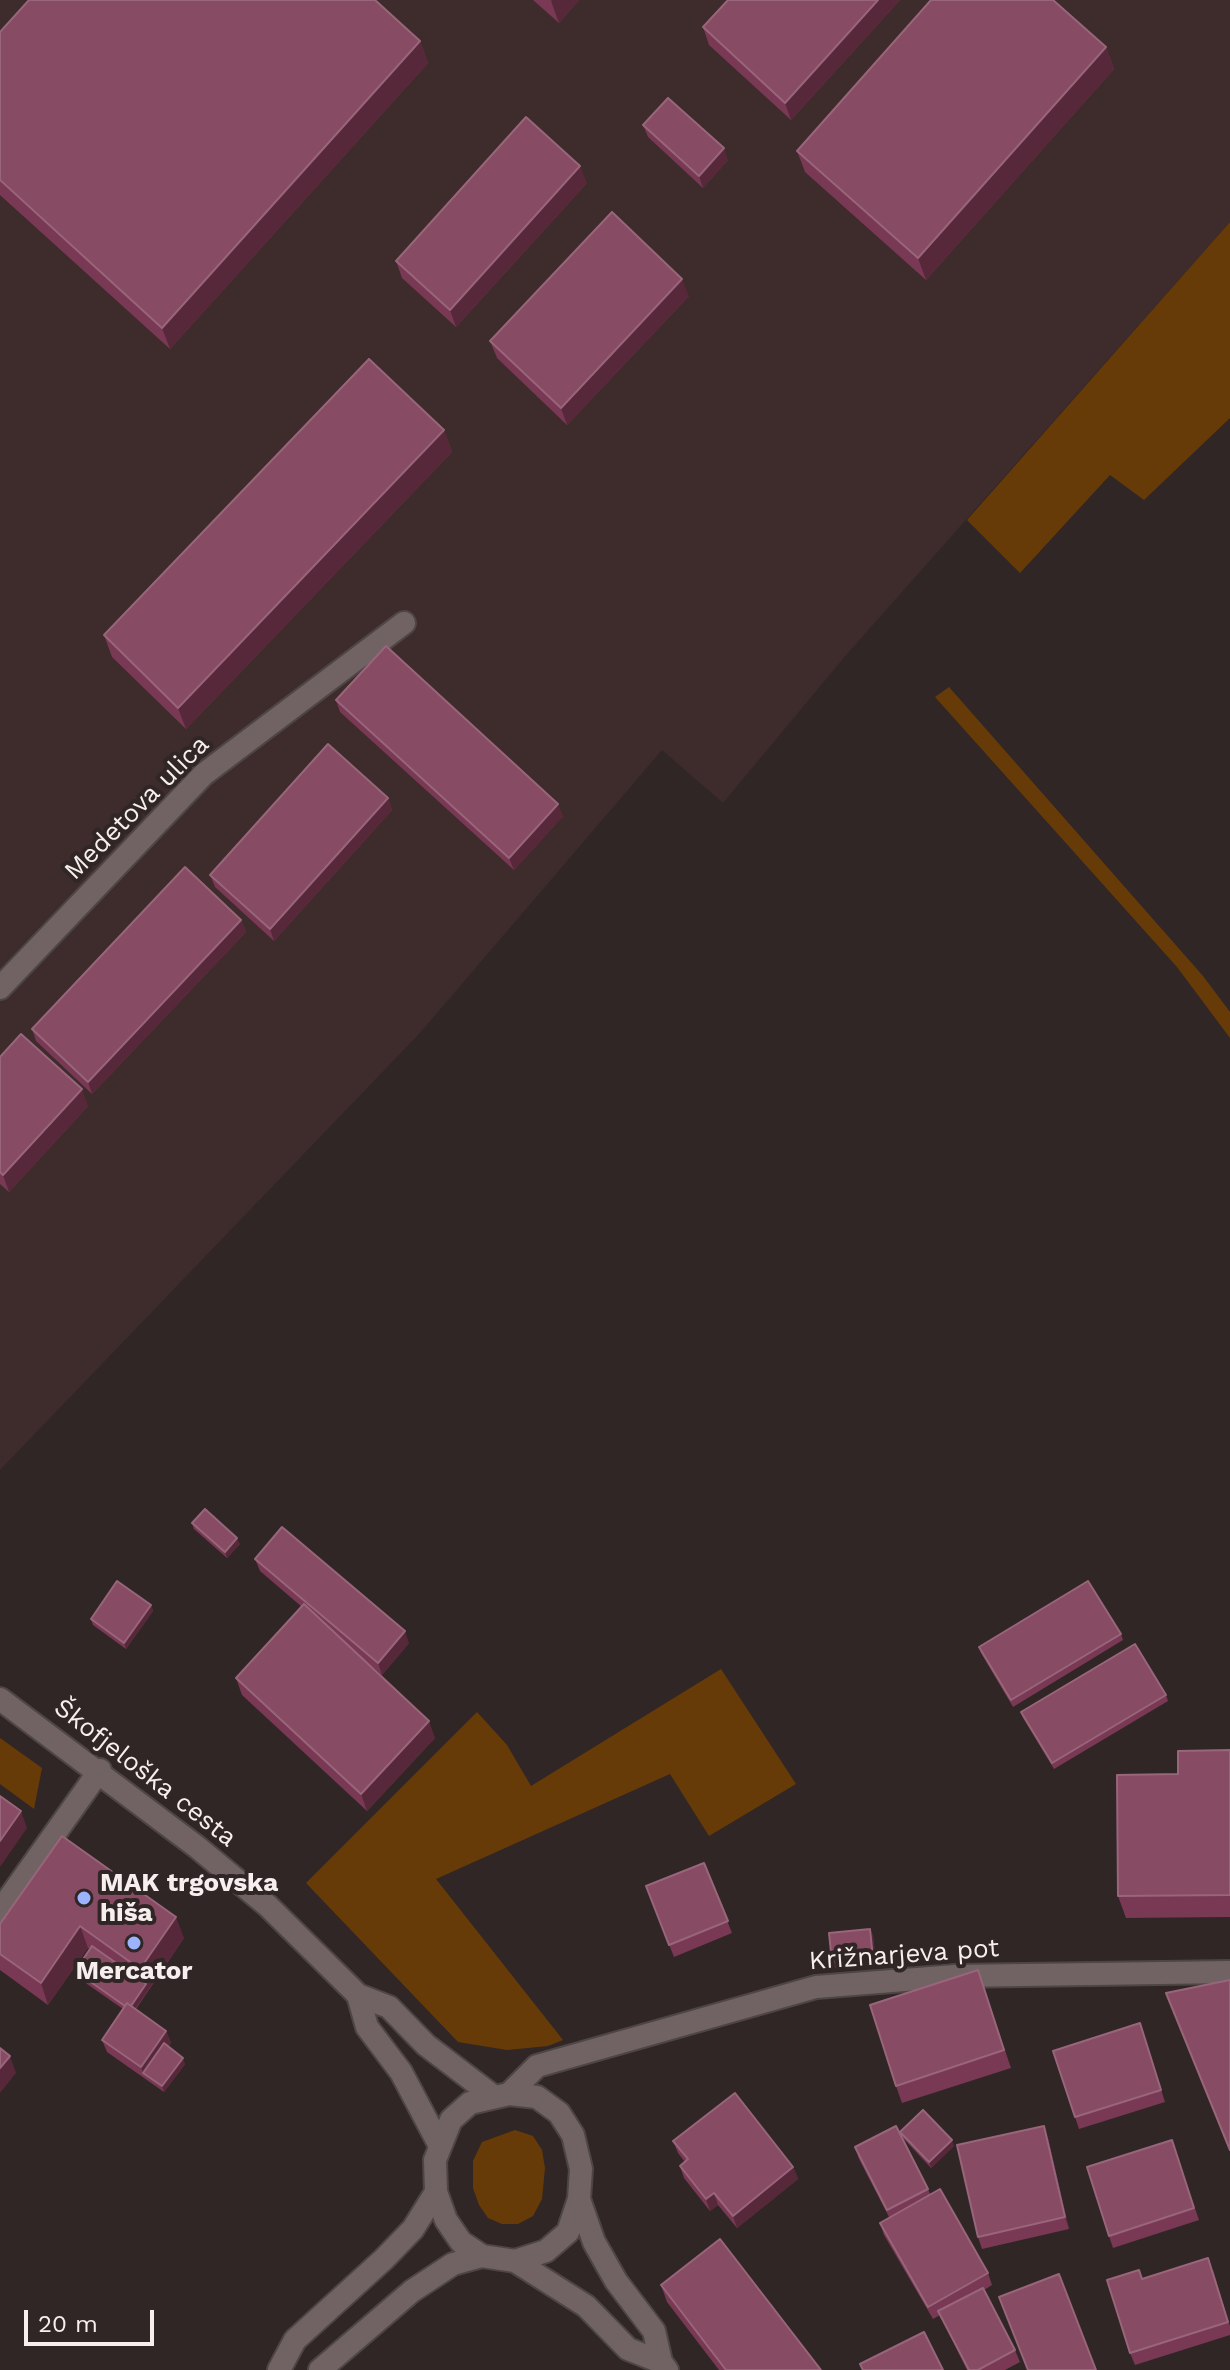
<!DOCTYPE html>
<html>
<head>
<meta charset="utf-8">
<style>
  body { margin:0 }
  #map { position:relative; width:1230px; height:2370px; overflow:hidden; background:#312626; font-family:"Work Sans",sans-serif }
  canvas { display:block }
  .scale { position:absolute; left:24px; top:2310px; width:130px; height:36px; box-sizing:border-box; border:4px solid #f7efef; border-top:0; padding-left:10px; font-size:24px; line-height:28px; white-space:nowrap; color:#f7efef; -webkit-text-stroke:6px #312626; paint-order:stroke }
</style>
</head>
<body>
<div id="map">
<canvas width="1230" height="2370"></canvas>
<div class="scale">20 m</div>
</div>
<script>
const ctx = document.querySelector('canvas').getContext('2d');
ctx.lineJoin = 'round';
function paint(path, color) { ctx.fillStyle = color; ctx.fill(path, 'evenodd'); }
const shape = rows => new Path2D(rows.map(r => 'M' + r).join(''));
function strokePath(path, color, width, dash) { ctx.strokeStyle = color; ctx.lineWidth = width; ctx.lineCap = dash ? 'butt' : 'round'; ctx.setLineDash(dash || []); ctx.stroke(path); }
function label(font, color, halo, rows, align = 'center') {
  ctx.font = font + ' "Work Sans",sans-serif'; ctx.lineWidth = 8; ctx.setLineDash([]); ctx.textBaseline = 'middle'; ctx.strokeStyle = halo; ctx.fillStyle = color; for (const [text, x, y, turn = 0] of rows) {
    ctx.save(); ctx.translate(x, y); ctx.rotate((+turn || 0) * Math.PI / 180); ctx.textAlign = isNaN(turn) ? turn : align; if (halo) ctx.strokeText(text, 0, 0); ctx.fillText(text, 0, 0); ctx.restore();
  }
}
const built = shape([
  [0,0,1230,0,1230,222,847,654,723,803,662,750,419,1034,0,1470]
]);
const green = shape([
  [1230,222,1230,418,1144,500,1110,475,1020,573,967,520],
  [949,687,1203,976,1230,1012,1230,1038,1177,967,935,697],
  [721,1669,796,1784,709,1836,670,1774,436,1879,563,2040,548,2046,507,2050,458,2042,306,1883,477,1712,507,1745,531,1786],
  [0,1738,42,1768,34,1809,0,1784],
  [515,2130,533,2136,542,2150,545,2168,542,2199,533,2216,518,2224,502,2224,488,2218,479,2205,473,2188,473,2161,482,2142]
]);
const minor = shape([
  [0,988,204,774,404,623],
  [0,1911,100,1770],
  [509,2094,537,2066,816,1987,955,1976,1230,1972],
  [279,2370,295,2340,384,2259,413,2229,436,2192],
  [320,2370,412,2291,453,2264,482,2256]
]);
const tertiary = shape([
  [0,1699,197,1847,268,1906,358,1995,389,2007,426,2045,493,2096],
  [358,1995,367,2027,401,2072,439,2144],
  [579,2199,568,2232,546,2251,515,2261,482,2256,461,2242,446,2220,436,2192,435,2160,451,2120,470,2103,509,2094,537,2097,559,2113,573,2135,581,2169,579,2199,594,2242,616,2281,654,2331,661,2362,667,2370],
  [515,2261,586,2306,628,2349,661,2362]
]);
const wall = shape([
  [533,0,579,0,559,23],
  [900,0,791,120,709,45,703,27],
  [0,32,420,41,428,63,170,349,0,195],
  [1106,47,1114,69,926,280,805,172,797,151],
  [643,125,728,160,703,188,648,137],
  [587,183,456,327,402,278,396,261],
  [689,296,567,425,497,358,490,341],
  [444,430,452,452,186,729,112,657,104,635],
  [336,700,563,816,514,870,340,712],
  [388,798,392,810,274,941,215,887,210,875],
  [241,920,246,932,92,1094,36,1041,32,1029],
  [0,1057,88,1106,9,1192,0,1184],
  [192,1523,240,1544,227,1558,194,1529],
  [255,1559,409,1643,382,1675,357,1654,435,1738,367,1811,242,1695,236,1678,302,1607,260,1571],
  [151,1605,153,1611,126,1649,93,1625,91,1619],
  [1121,1634,1123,1640,1013,1707,981,1653,979,1647],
  [1166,1695,1168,1701,1054,1769,1023,1718,1021,1712],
  [1230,1750,1230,1917,1126,1918,1118,1896,1178,1774],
  [62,1836,184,1938,136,2009,166,2031,171,2043,168,2047,185,2064,164,2092,107,2052,102,2040,123,2009,77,1977,75,1971,90,1949,88,1948,48,2005,0,1970,0,1924],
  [704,1863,732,1933,674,1957,646,1886],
  [873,1935,876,1964,834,1968,832,1962],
  [978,1970,1011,2068,902,2103,896,2086],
  [1230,1980,1230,2152,1166,1993],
  [1140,2023,1165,2102,1079,2129,1075,2117],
  [900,2132,954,2146,931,2168,903,2138],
  [1048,2138,1069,2229,982,2249,978,2237],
  [1172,2140,1199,2220,1113,2248,1109,2236],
  [673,2141,793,2167,798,2179,737,2228,718,2205,710,2211,684,2178,680,2166,685,2162,678,2153],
  [855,2147,928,2189,930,2194,988,2273,992,2285,984,2290,1015,2350,1020,2362,1005,2370,967,2370,940,2315,933,2319,884,2235,880,2223,889,2217,859,2159],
  [1213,2270,1230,2326,1230,2335,1135,2365,1130,2353,1142,2279],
  [661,2285,821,2370,719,2370,667,2302]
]);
const shadedWall = shape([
  [552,0,579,0,559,23,551,1],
  [878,0,900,0,791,120,785,103],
  [420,41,428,63,170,349,162,328],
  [1106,47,1114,69,926,280,918,258],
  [724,148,728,160,703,188,699,176],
  [580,166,587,183,456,327,450,310],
  [682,279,689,296,567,425,561,408],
  [444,430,452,452,186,729,178,708],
  [388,798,392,810,274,941,270,929],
  [558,804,563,816,514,870,509,858],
  [241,920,246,932,92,1094,88,1082],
  [82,1089,88,1106,9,1192,3,1175],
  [237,1538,240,1544,227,1558,225,1552],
  [151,1605,153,1611,126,1649,124,1643],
  [405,1631,409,1643,382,1675,378,1663],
  [429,1721,435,1738,367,1811,361,1794],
  [21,1811,27,1828,0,1867,0,1841],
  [176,1917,184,1938,131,2015,129,2008,146,1984,140,1969],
  [80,1926,88,1948,48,2005,41,1983],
  [870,1929,873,1935,876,1964,873,1958],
  [166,2031,171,2043,148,2076,143,2073,141,2067],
  [10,2056,16,2073,0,2093,0,2068],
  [183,2058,185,2064,164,2092,162,2086],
  [1044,2126,1048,2138,1069,2229,1065,2217],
  [952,2140,954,2146,931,2168,929,2162],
  [793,2167,798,2179,737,2228,733,2216],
  [714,2193,718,2205,710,2211,706,2199]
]);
const building = shape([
  [29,0,375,0,420,41,162,328,0,180,0,32,29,0],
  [728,0,878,0,785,103,703,27,728,0],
  [931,0,1053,0,1106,47,918,258,797,151,931,0],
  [668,98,724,148,699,176,643,125,668,98],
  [526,117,580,166,450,310,396,261,526,117],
  [612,212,682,279,561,408,490,341,612,212],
  [369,359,444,430,178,708,104,635,369,359],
  [386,646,558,804,509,858,336,700,386,646],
  [328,744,388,798,270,929,210,875,328,744],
  [185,867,241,920,88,1082,32,1029,185,867],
  [21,1034,82,1089,3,1175,0,1172,0,1057,21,1034],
  [205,1509,237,1538,225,1552,192,1523,205,1509],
  [282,1527,405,1631,378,1663,255,1559,282,1527],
  [117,1581,151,1605,124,1643,91,1619,117,1581],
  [1088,1581,1121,1634,1011,1700,979,1647,1088,1581],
  [304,1604,429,1721,361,1794,236,1678,304,1604],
  [1135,1644,1166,1695,1052,1763,1021,1712,1135,1644],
  [1230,1750,1230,1895,1118,1896,1117,1775,1178,1774,1178,1751,1230,1750],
  [0,1796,21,1811,0,1841,0,1796],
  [62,1836,176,1917,140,1969,80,1926,41,1983,0,1954,0,1924,62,1836],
  [704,1863,728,1921,669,1945,646,1886,704,1863],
  [870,1929,873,1958,832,1962,829,1933,870,1929],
  [92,1946,146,1984,131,2006,127,2003,125,2006,75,1971,92,1946],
  [978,1970,1004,2050,896,2086,870,2005,978,1970],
  [1230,1980,1230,2150,1166,1993,1230,1980],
  [127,2003,166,2031,141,2067,102,2040,127,2003],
  [1140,2023,1161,2090,1075,2117,1053,2051,1140,2023],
  [164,2043,183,2058,162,2086,143,2073,164,2043],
  [0,2048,10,2056,0,2068,0,2048],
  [735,2093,793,2167,733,2216,714,2193,706,2199,680,2166,688,2159,673,2141,735,2093],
  [923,2110,952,2140,929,2162,900,2132,923,2110],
  [896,2126,928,2189,887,2210,855,2147,896,2126],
  [1044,2126,1065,2217,978,2237,957,2145,1044,2126],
  [1172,2140,1194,2208,1109,2236,1087,2167,1172,2140],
  [940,2189,988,2273,928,2307,880,2223,940,2189],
  [720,2239,821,2370,726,2370,661,2285,720,2239],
  [1208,2258,1228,2322,1130,2353,1107,2280,1139,2270,1142,2279,1208,2258],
  [1059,2274,1096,2370,1028,2370,999,2297,1059,2274],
  [983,2288,1015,2350,978,2370,969,2370,938,2311,983,2288],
  [924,2332,943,2370,863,2370,860,2364,924,2332]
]);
const markers = [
  [84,1898,8,"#9bb4fd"],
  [134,1943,8,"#9bb4fd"]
];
const streetNames = [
  ["Medetova ulica",137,808,-45],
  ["Škofjeloška cesta",145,1773,38],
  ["Križnarjeva pot",904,1955,-4]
];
const poiNames = [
  ["MAK trgovska",100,1883],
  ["hiša",100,1913],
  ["Mercator",134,1971,"center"]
];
paint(built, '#3e2b2b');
paint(green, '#673b08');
strokePath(minor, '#4e4545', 26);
strokePath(tertiary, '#4e4545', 26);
strokePath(minor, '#716363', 22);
strokePath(tertiary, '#716363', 22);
paint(wall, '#793854');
paint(shadedWall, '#57283a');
paint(building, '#874b64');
strokePath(building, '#98657a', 2);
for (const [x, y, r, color] of markers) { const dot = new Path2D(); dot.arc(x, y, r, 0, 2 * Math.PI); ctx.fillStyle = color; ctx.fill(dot); strokePath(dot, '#312626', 3); }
label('26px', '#f7efef', '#312626', streetNames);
label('bold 26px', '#f7efef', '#312626', poiNames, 'left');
</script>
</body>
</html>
